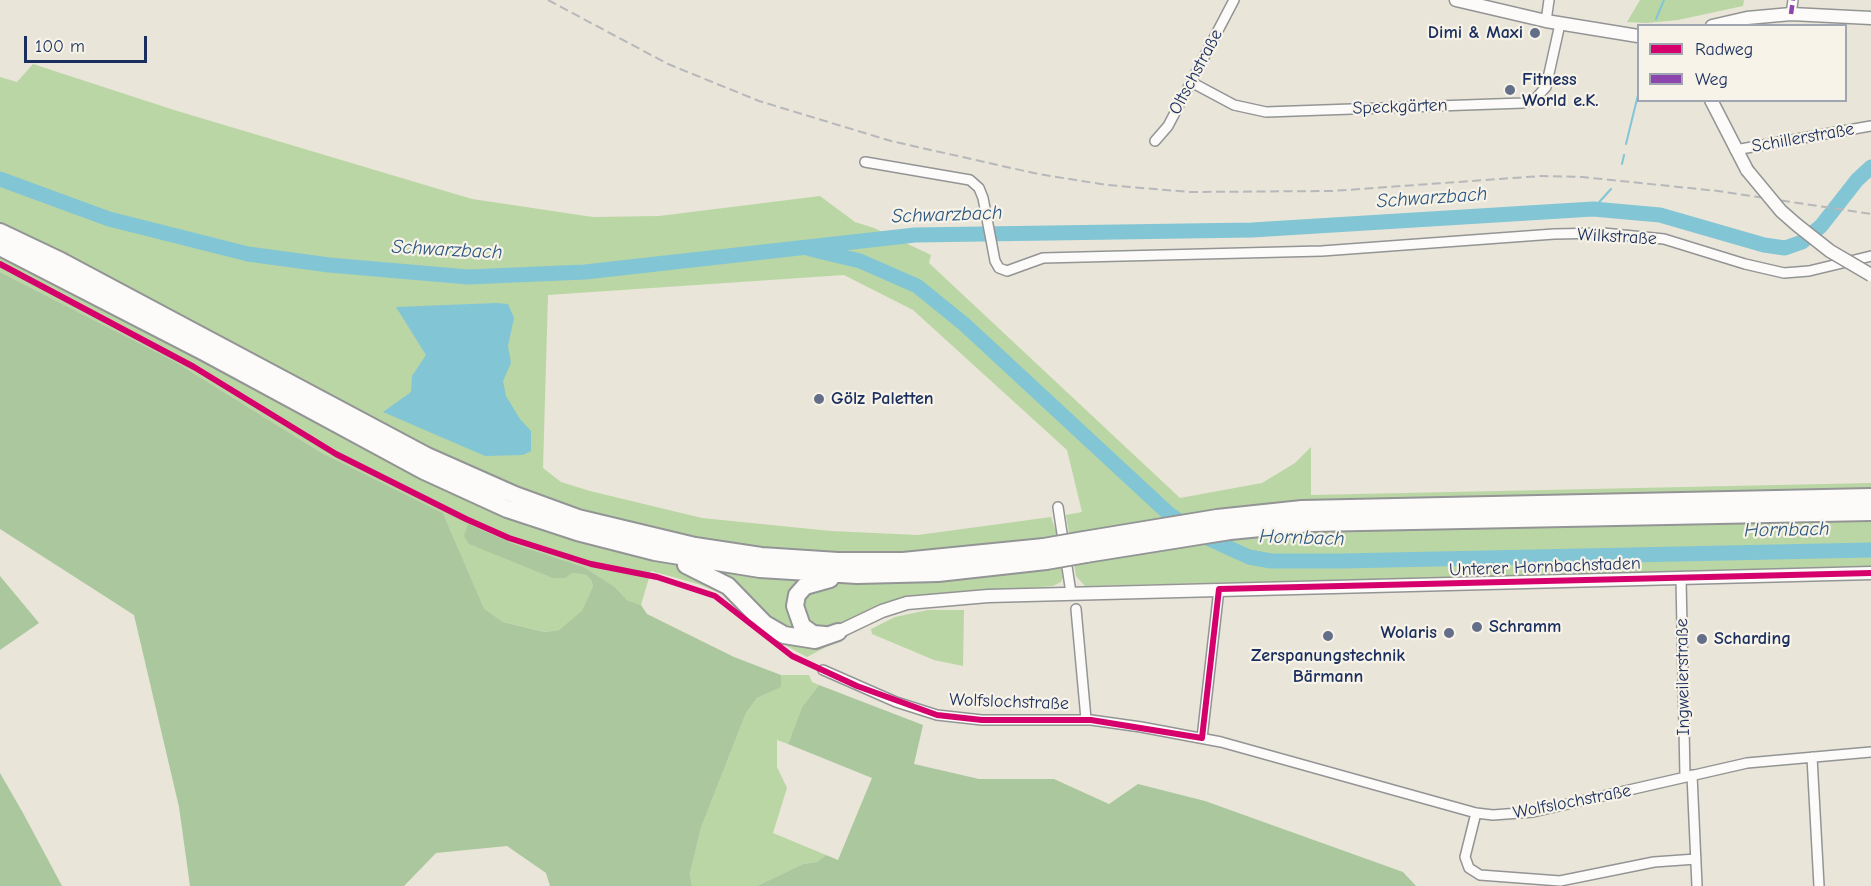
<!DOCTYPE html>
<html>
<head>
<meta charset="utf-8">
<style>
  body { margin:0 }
  #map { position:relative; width:1871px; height:886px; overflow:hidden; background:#e9e5d8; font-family:"Comic Neue",sans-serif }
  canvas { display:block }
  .legend { position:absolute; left:1637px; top:24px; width:210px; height:78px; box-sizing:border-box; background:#f7f3e8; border:2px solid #9fa5b1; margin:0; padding:8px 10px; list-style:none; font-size:18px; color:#1b2f5e }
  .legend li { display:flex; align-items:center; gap:12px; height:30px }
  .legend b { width:30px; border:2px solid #9fa5b1 }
  .scale { position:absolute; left:24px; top:36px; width:123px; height:27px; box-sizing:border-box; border:3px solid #1b2f5e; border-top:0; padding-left:8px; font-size:18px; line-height:21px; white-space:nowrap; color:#1b2f5e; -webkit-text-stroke:4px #f7f3e8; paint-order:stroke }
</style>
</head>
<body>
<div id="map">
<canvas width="1871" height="886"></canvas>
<ul class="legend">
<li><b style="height:8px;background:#d6006c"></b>Radweg</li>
<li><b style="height:8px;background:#8e44ad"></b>Weg</li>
</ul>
<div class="scale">100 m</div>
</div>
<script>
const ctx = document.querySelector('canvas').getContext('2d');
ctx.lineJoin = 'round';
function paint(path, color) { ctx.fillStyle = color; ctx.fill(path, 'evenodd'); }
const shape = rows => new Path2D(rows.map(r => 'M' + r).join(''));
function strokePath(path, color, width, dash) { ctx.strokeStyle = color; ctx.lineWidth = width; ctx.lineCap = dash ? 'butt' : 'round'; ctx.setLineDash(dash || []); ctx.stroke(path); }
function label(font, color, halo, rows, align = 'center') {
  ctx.font = font + ' "Comic Neue",sans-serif'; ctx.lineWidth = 4.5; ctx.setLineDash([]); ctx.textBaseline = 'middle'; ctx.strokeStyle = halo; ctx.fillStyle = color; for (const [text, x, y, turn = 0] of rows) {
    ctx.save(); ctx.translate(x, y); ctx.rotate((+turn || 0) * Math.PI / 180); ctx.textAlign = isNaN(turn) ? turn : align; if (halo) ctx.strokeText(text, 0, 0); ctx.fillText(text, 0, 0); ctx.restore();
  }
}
const green = shape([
  [1640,0,1744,0,1743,6,1678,20,1646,23,1627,22],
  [33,64,174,110,472,199,593,217,659,216,820,196,855,222,874,228,931,255,929,263,1180,498,1262,483,1295,463,1311,447,1311,495,1871,483,1871,567,1085,586,1076,576,1066,515,1082,512,1067,450,913,310,844,275,548,295,543,468,561,482,590,491,702,518,831,531,918,535,1051,517,1058,537,1063,577,1061,582,1053,586,906,597,887,615,807,657,768,636,723,594,698,584,651,571,641,605,627,600,615,587,584,567,514,544,468,524,572,573,586,575,591,580,593,586,582,612,559,630,546,632,503,622,484,610,443,513,322,453,174,361,0,272,0,77,17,82],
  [928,610,964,610,963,666,934,660,872,634,871,629,895,617],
  [781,675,809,675,812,682,819,685,802,707,788,744,777,740,777,767,787,788,773,833,826,855,817,862,803,864,757,886,692,886,690,874,701,828,746,713,757,698,780,687]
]);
const forest = shape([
  [0,272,174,361,322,453,443,513,484,609,503,622,545,632,559,630,582,611,593,586,591,580,586,575,572,573,565,578,553,578,469,544,464,536,468,524,514,544,584,567,615,587,627,600,641,605,647,614,734,657,781,675,781,687,757,698,746,713,701,828,690,874,692,886,550,886,546,873,507,846,436,853,404,886,190,886,179,807,134,615,0,529],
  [0,576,39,623,0,650],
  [819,685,923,725,914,764,979,779,1054,779,1109,804,1138,784,1205,801,1403,872,1416,886,757,886,803,864,817,862,826,855,838,860,872,778,788,744,802,707],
  [0,773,23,813,62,886,0,886]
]);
const water = shape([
  [496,303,508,304,514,318,508,346,511,363,503,381,506,396,520,419,531,431,531,451,523,455,485,456,383,412,411,392,412,376,426,355,396,307]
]);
const stream = shape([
  [1656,19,1664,0],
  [1626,144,1638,95],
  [1622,164,1624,155],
  [1593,209,1611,189]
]);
const river = shape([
  [0,179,109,219,248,254,329,265,468,277,585,272,915,235,1252,230,1593,209,1660,215,1764,245,1785,248,1802,242,1821,226,1857,180,1871,167],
  [810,249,860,261,917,286,964,324,1168,513,1194,532,1249,557,1271,561,1341,561,1871,550]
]);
const street = shape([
  [1791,14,1793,0],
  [1546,21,1549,0],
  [1191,82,1234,105,1266,112,1523,103,1536,98,1546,87,1560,24],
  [1155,141,1168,126,1234,0],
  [1735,150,1871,126],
  [865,162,970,180,979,188,983,198,995,261,999,268,1007,271,1043,258,1322,251,1554,234,1603,233,1664,239,1745,264,1784,273,1809,271,1871,256],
  [1058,507,1071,593],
  [1681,578,1685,777],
  [1076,609,1086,719],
  [823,670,896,702,937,715,982,720,1091,720,1141,727,1221,742,1476,813,1493,815,1533,812,1747,763,1871,752],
  [1202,738,1219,589],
  [1812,757,1819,886],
  [1692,775,1697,886],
  [1476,813,1465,857,1469,868,1480,875,1560,881,1654,862,1696,859]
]);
const secondary = shape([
  [1456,0,1546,21,1638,36],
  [1712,26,1747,18,1791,14,1871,18],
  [1711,100,1747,170],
  [838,632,882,611,907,603,988,596,1871,573]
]);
const highway = shape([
  [0,232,61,261,427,456,515,495,578,518,695,546,761,556,838,561,903,561,1044,547],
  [0,247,204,352,424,471,507,509,577,532,655,552,760,569,857,575,938,573,1046,561],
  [1084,540,1217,518,1302,509,1871,497],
  [1086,554,1230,531,1311,523,1871,512],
  [686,565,728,586,765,624,784,635,815,640,838,632],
  [825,635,813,634,802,626,795,606,797,595,805,586,830,579]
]);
const rail = shape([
  [548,0,668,64,759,101,891,141,1038,174,1107,185,1190,192,1332,191,1541,176,1582,177,1718,191,1871,214]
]);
const secondaryBridge = shape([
  [1747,170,1781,211,1797,225,1830,251,1871,275]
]);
const highwayBridge = shape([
  [1044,547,1084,540],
  [1046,561,1086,554]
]);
const quiet = shape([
  [1791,14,1793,0]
]);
const cycleway = shape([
  [0,264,194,367,336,454,466,519,509,538,591,564,657,577,715,596,792,656,857,686,937,715,982,720,1091,720,1202,738,1219,589,1871,573]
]);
const markers = [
  [1535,33,6,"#636f89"],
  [1510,90,6,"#636f89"],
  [819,399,6,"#636f89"],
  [1477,627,6,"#636f89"],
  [1449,633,6,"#636f89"],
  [1328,636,6,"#636f89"],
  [1702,639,6,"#636f89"]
];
const poiNames = [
  ["Dimi & Maxi",1523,33,"right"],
  ["Fitness",1522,80],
  ["World e.K.",1522,101],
  ["Gölz Paletten",831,399],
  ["Schramm",1489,627],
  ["Wolaris",1437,633,"right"],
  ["Scharding",1714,639],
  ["Zerspanungstechnik",1328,656,"center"],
  ["Bärmann",1328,677,"center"]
];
const streetNames = [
  ["Oltschstraße",1196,72,-62],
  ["Speckgärten",1400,107,-2],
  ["Schillerstraße",1803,138,-10],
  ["Wilkstraße",1617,237,3],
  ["Unterer Hornbachstaden",1545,567,-2],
  ["Ingweilerstraße",1683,677,-91],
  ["Wolfslochstraße",1009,702,2],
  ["Wolfslochstraße",1572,802,-11]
];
const waterNames = [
  ["Schwarzbach",1432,198,-4],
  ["Schwarzbach",947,215,-2],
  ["Schwarzbach",447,250,3],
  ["Hornbach",1787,530,-1],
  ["Hornbach",1302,538,2]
];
paint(green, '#bad6a5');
paint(forest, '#aac79d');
paint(water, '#82c5d5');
strokePath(stream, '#82c5d5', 2);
strokePath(river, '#82c5d5', 15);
strokePath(street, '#939495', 12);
strokePath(secondary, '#939495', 15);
strokePath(highway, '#939495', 20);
strokePath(street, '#fcfbf9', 9);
strokePath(secondary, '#fcfbf9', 12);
strokePath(highway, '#fcfbf9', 16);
strokePath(rail, '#b6b8bb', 2, [9, 4.5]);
strokePath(secondaryBridge, '#939495', 15, []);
strokePath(highwayBridge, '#939495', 20, []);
strokePath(secondaryBridge, '#fcfbf9', 12);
strokePath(highwayBridge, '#fcfbf9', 16);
strokePath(quiet, '#8e44ad', 4.5, [9, 4.5]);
strokePath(cycleway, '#d6006c', 6);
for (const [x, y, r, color] of markers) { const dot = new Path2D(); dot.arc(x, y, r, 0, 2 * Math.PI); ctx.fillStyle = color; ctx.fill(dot); strokePath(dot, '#f7f3e8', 2); }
label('bold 18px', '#1b2f5e', '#f7f3e8', poiNames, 'left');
label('18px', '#1b2f5e', '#f7f3e8', streetNames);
label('italic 20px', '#2d5881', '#f7f3e8', waterNames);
</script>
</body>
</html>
